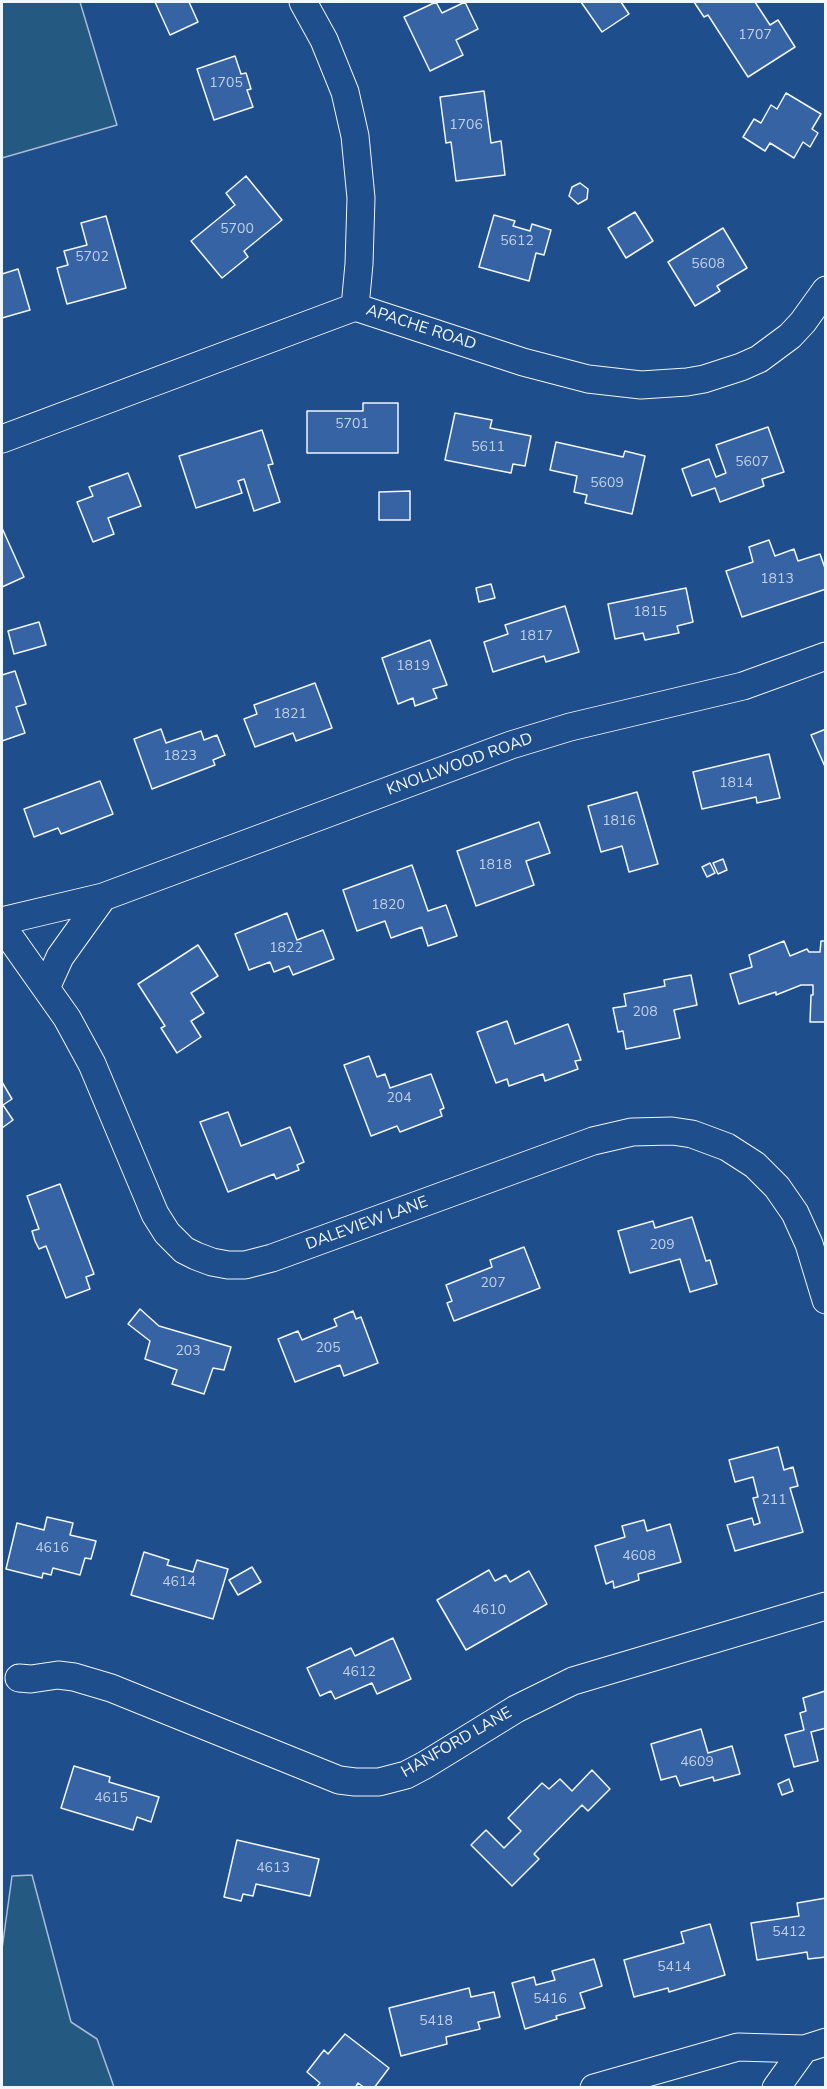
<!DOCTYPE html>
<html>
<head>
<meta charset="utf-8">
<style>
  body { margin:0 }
  #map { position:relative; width:827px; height:2089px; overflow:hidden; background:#1f4e8c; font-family:"Nunito Sans",sans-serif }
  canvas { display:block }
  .frame { position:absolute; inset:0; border:3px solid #f2f6ff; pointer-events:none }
</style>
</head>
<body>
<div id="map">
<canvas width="827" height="2089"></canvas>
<div class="frame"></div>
</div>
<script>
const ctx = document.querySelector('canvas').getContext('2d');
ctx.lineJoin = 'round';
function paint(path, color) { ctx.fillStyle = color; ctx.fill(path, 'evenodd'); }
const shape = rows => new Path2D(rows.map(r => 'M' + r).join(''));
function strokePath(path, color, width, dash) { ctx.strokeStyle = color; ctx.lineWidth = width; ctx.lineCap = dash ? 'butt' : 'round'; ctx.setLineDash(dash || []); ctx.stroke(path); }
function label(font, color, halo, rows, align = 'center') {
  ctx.font = font + ' "Nunito Sans",sans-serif'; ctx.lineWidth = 4.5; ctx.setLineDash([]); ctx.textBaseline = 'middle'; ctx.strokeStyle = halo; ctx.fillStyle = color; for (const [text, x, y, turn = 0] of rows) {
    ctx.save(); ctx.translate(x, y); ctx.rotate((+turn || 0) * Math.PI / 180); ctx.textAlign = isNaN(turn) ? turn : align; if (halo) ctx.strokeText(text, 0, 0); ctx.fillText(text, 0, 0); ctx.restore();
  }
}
const green = shape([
  [2,2,80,2,117,125,2,158,2,2],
  [32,1875,71,2022,97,2039,114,2087,2,2087,2,1949,12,1876,32,1875]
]);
const building = shape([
  [155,2,189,2,198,22,170,35,155,2],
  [436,2,442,13,465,2,478,29,456,40,463,55,430,71,404,17,436,2],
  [581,2,621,2,629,14,602,32,581,2],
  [694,2,755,2,770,25,778,20,795,47,748,77,708,15,704,17,694,2],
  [235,56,241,74,246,73,247,76,251,89,247,90,253,107,214,120,197,69,235,56],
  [484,91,491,143,501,141,505,175,456,181,451,142,446,143,440,97,484,91],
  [786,93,821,114,812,129,818,133,810,147,803,142,794,158,770,143,765,151,743,137,754,119,761,123,771,105,777,109,786,93],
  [246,176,282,220,244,251,248,257,222,278,191,241,235,205,226,193,246,176],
  [580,183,588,189,587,199,578,204,569,196,572,187,580,183],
  [635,212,653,241,626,258,608,228,635,212],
  [494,215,515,221,513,226,530,231,532,224,551,230,544,255,536,253,529,281,479,267,494,215],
  [106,216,126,288,67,304,57,268,68,265,64,251,87,245,81,223,106,216],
  [723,228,747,268,717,286,720,291,695,306,668,262,723,228],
  [18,269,30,310,2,318,2,274,18,269],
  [363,403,398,403,398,453,307,453,307,411,363,411,363,403],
  [455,413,492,420,490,428,531,436,525,466,513,464,511,473,445,460,455,413],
  [768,427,784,472,762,479,764,486,720,502,715,488,692,496,682,469,709,459,716,477,726,473,716,445,768,427],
  [262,430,273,464,268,465,280,502,254,511,244,479,238,481,242,493,196,508,179,456,262,430],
  [556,442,623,457,625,451,645,456,632,514,585,503,587,495,574,492,577,476,550,470,556,442],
  [128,473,141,506,108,518,114,534,93,542,77,502,93,496,89,487,128,473],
  [410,491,410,520,379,520,379,492,410,491],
  [2,528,24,577,2,587,2,528],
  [769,540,775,556,794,549,798,561,820,554,826,571,826,589,742,617,726,571,753,562,749,547,769,540],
  [491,584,495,598,479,602,476,588,491,584],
  [686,588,693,622,677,626,679,633,645,640,643,633,615,639,608,604,686,588],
  [565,606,579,652,546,662,544,656,493,672,484,642,508,634,505,625,565,606],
  [39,622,46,645,14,654,8,631,39,622],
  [430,640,447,685,433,689,437,698,415,706,413,698,398,704,382,658,430,640],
  [15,671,26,704,16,707,25,733,2,741,2,675,15,671],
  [315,683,332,728,296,741,293,733,255,747,244,719,257,714,254,705,315,683],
  [161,729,166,743,201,731,204,740,217,735,225,755,213,760,215,765,152,789,134,739,161,729],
  [826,729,826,769,811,735,826,729],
  [769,754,780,798,757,803,756,797,702,809,693,772,769,754],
  [100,781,113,814,61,834,58,828,34,837,24,809,100,781],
  [637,792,658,864,629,872,622,846,601,852,588,806,637,792],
  [539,822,550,853,526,861,534,885,476,906,457,851,539,822],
  [723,859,727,870,718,874,713,863,723,859],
  [710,863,715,873,707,877,702,867,710,863],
  [412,865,428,911,446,905,457,936,428,946,422,927,391,938,385,921,357,931,343,890,412,865],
  [287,913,297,940,323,930,334,959,293,975,289,966,274,972,270,962,249,970,235,934,287,913],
  [784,941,790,956,807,949,809,952,820,952,821,941,826,941,826,1022,810,1022,811,995,813,995,813,985,801,985,776,995,776,992,739,1004,730,974,752,967,749,955,784,941],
  [198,945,218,976,191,993,204,1013,191,1021,201,1037,177,1053,161,1028,165,1026,138,984,198,945],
  [691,975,697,1005,674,1010,680,1038,626,1049,623,1031,618,1032,613,1008,626,1006,624,994,665,986,664,980,691,975],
  [507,1021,515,1044,568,1024,581,1060,575,1061,578,1069,545,1081,543,1074,509,1086,507,1079,496,1083,477,1032,507,1021],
  [369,1056,377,1077,385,1074,390,1088,431,1074,444,1108,440,1110,442,1116,400,1132,397,1126,371,1136,344,1065,369,1056],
  [2,1082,12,1099,3,1105,13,1120,2,1128,2,1082],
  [228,1112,241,1146,290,1127,304,1162,297,1165,299,1170,276,1179,274,1174,228,1192,200,1122,228,1112],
  [60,1184,94,1274,86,1277,90,1289,66,1298,46,1246,39,1249,35,1241,32,1231,39,1229,27,1196,60,1184],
  [692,1217,706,1261,710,1260,717,1284,690,1292,680,1259,630,1273,618,1231,653,1221,655,1228,692,1217],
  [524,1247,540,1288,454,1321,447,1303,452,1301,446,1285,492,1267,490,1260,524,1247],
  [140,1309,159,1326,231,1347,224,1370,213,1368,204,1394,172,1384,177,1370,145,1359,150,1341,128,1324,140,1309],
  [353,1311,356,1319,361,1317,378,1363,344,1376,340,1365,295,1382,278,1339,298,1331,302,1340,314,1335,337,1326,334,1319,353,1311],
  [778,1447,784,1470,793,1467,798,1486,790,1488,803,1532,735,1551,727,1525,752,1518,754,1525,760,1523,753,1498,758,1497,753,1477,735,1482,729,1460,778,1447],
  [47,1517,73,1523,70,1535,96,1541,91,1559,85,1558,80,1575,53,1568,51,1575,43,1573,42,1578,6,1569,17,1523,44,1530,47,1517],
  [644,1520,647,1531,670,1524,681,1562,638,1574,639,1580,614,1588,613,1581,606,1584,595,1546,625,1537,622,1526,644,1520],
  [144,1552,169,1560,167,1565,193,1572,197,1560,228,1569,213,1619,131,1595,144,1552],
  [252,1567,261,1582,238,1595,229,1580,252,1567],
  [489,1570,495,1581,506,1575,510,1582,529,1571,547,1604,466,1650,437,1600,489,1570],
  [393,1638,411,1679,377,1694,372,1683,335,1699,331,1691,320,1696,307,1668,351,1648,355,1656,393,1638],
  [826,1687,826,1728,811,1732,818,1761,794,1767,785,1735,804,1730,800,1713,806,1711,803,1698,825,1691,826,1687],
  [701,1729,708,1753,732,1746,740,1774,714,1781,713,1777,680,1786,676,1776,661,1780,651,1744,701,1729],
  [74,1766,110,1777,109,1782,159,1797,151,1822,137,1817,133,1830,61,1808,74,1766],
  [592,1770,610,1789,588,1811,582,1805,534,1854,539,1859,512,1886,471,1845,486,1830,504,1848,521,1831,508,1818,542,1783,549,1789,560,1779,572,1791,592,1770],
  [789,1779,793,1791,782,1795,778,1784,789,1779],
  [237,1840,319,1859,310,1896,256,1884,253,1896,243,1894,241,1901,224,1897,237,1840],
  [826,1898,826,1957,808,1959,807,1952,757,1960,751,1923,799,1916,797,1903,826,1898],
  [710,1924,725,1975,669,1992,668,1988,634,1997,624,1960,684,1943,681,1932,710,1924],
  [594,1959,602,1986,580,1993,585,2008,556,2016,557,2019,525,2029,512,1983,534,1977,536,1985,555,1980,552,1971,594,1959],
  [469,1988,471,1997,494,1992,500,2017,478,2022,480,2029,446,2037,447,2044,401,2056,389,2008,469,1988],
  [345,2034,389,2068,374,2088,365,2088,358,2083,355,2088,316,2088,320,2083,307,2072,324,2050,328,2054,345,2034]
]);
const minor = shape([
  [303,2,324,40,345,92,355,136,361,198,359,264,355,307],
  [2,439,355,307,523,362,588,379,641,385,687,382,704,379,741,367,759,359,790,336,803,322,826,290],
  [2,921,103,897,511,745,570,727,743,686,826,656],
  [2,926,67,1018,92,1064,155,1214,167,1233,184,1250,196,1256,212,1262,228,1265,245,1265,272,1258,593,1141,632,1132,672,1131,692,1134,727,1147,755,1165,777,1187,795,1213,809,1244,826,1300],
  [46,988,60,957,103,897],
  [19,1678,31,1679,58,1675,74,1677,111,1688,339,1780,355,1782,379,1782,406,1775,425,1765,516,1709,573,1681,826,1606],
  [594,2088,738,2047,804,2049,826,2042],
  [776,2088,804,2049]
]);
const numberNames = [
  ["1707",755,36],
  ["1705",226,84],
  ["1706",466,126],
  ["5700",237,230],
  ["5612",517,242],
  ["5702",92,258],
  ["5608",708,265],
  ["5701",352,425],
  ["5611",488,448],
  ["5607",752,463],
  ["5609",607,484],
  ["1813",777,580],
  ["1815",650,613],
  ["1817",536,637],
  ["1819",413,667],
  ["1821",290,715],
  ["1823",180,757],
  ["1814",736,784],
  ["1816",619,822],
  ["1818",495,866],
  ["1820",388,906],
  ["1822",286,949],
  ["208",645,1013],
  ["204",399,1099],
  ["209",662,1246],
  ["207",493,1284],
  ["205",328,1349],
  ["203",188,1352],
  ["211",774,1501],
  ["4616",52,1549],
  ["4608",639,1557],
  ["4614",179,1583],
  ["4610",489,1611],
  ["4612",359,1673],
  ["4609",697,1763],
  ["4615",111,1799],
  ["4613",273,1869],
  ["5412",789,1933],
  ["5414",674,1968],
  ["5416",550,2000],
  ["5418",436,2022]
];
const streetNames = [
  ["APACHE ROAD",421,328,18],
  ["KNOLLWOOD ROAD",460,765,-20],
  ["DALEVIEW LANE",367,1224,-20],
  ["HANFORD LANE",457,1743,-30]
];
paint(green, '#245a82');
strokePath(green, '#a8bbd7', 1.5);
paint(building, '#3563a3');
strokePath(building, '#f2f6ff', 1.5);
strokePath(minor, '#f2f6ff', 29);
strokePath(minor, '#1f4e8c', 27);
label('14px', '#c3d1e8', null, numberNames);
label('16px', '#f2f6ff', '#1f4e8c', streetNames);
</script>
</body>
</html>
